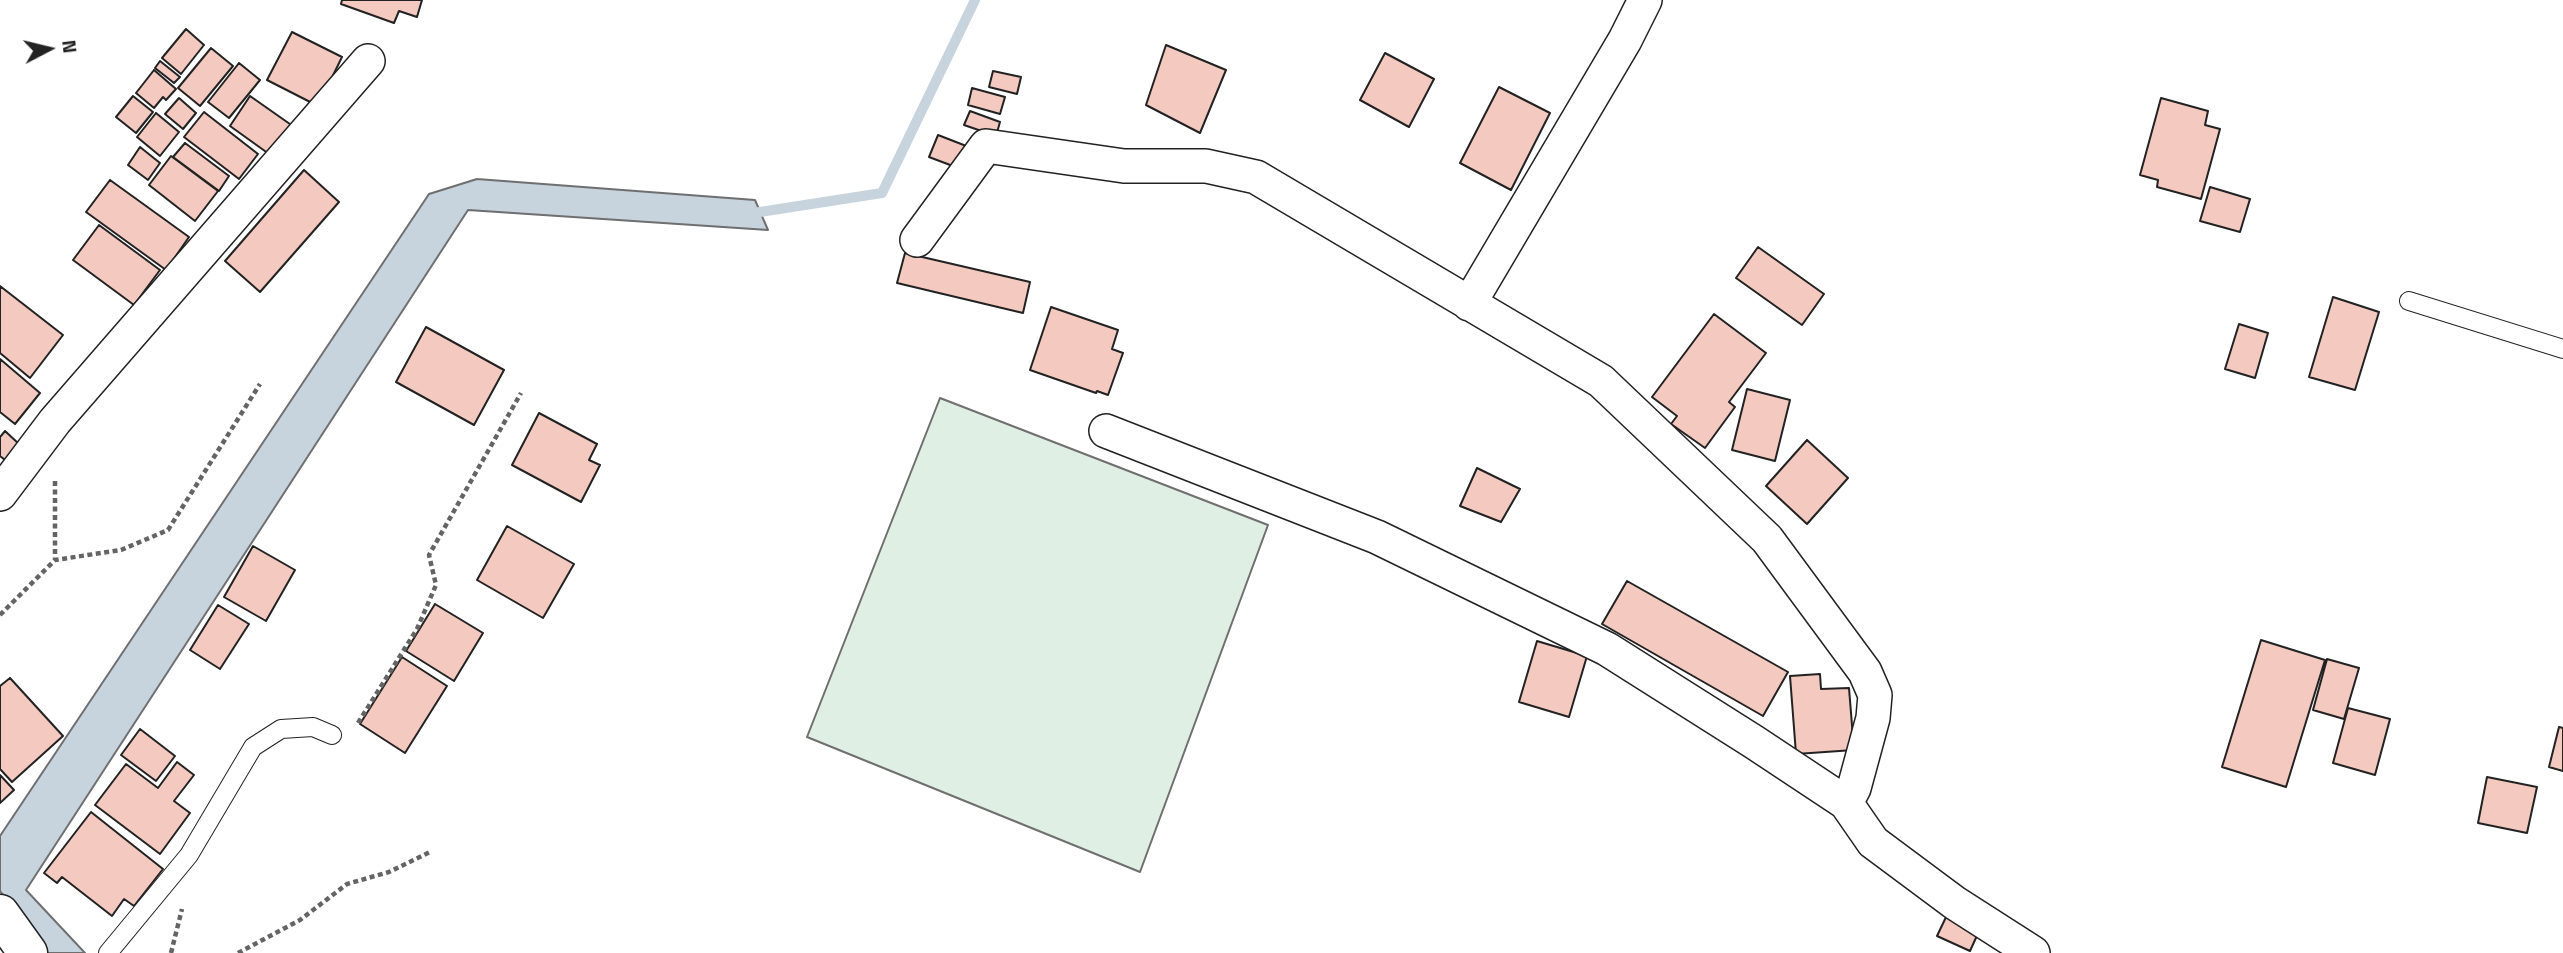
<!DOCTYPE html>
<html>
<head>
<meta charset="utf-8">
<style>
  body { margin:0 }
  #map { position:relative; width:2563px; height:953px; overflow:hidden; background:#fff; font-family:"Titillium Web",sans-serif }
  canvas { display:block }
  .north { position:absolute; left:14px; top:14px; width:70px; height:70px; -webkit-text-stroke:5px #fff; paint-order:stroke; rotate:83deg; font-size:19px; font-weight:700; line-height:28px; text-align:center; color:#222 }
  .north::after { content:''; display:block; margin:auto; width:24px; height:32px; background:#222; clip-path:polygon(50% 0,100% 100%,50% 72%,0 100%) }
</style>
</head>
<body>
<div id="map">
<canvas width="2563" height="953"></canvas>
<div class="north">N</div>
</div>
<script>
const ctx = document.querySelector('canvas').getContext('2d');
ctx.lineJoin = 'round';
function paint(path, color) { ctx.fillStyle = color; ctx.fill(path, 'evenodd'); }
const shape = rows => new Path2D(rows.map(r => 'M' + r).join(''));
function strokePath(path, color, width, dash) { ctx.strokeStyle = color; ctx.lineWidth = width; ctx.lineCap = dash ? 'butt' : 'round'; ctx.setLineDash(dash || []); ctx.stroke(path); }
const green = shape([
  [940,398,1268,525,1140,872,807,737,940,398]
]);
const water = shape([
  [477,179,755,200,768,230,468,210,26,890,85,953,48,953,0,891,0,836,429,194,477,179]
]);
const stream = shape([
  [747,214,882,193,975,0]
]);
const building = shape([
  [342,0,422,0,417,17,399,11,394,23,341,4,342,0],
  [186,29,204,45,181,74,162,58,186,29],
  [292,32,342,57,318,106,267,80,292,32],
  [1166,45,1226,70,1200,133,1146,105,1166,45],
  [211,48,233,66,200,106,178,88,211,48],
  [1385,53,1434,79,1409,127,1360,100,1385,53],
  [160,61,180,77,174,83,155,68,160,61],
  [239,63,260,80,229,118,208,102,239,63],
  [154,70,176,89,166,100,163,97,154,108,136,93,154,70],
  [993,71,1021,77,1017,94,989,87,993,71],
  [1499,87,1550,113,1511,190,1460,163,1499,87],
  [972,88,1005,97,1000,114,968,105,972,88],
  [133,96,153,112,136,133,116,117,133,96],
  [250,96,297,129,276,159,230,126,250,96],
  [179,98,196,113,183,129,165,114,179,98],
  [2161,98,2208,111,2205,125,2220,129,2201,199,2157,187,2158,180,2140,175,2161,98],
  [970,111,1000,122,996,136,964,125,970,111],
  [204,112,258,154,239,179,184,137,204,112],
  [156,113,179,132,160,156,137,137,156,113],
  [938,135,974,149,966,171,929,157,938,135],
  [185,143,229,176,219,191,173,157,185,143],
  [140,147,160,163,148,180,128,165,140,147],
  [171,156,218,191,195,221,149,185,171,156],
  [304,170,339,202,260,292,225,261,304,170],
  [110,180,189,237,166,270,86,212,110,180],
  [2210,187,2250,199,2240,232,2200,221,2210,187],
  [99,225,160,270,134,305,73,260,99,225],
  [1758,247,1824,294,1802,325,1736,278,1758,247],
  [905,253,1030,282,1023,313,897,283,905,253],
  [0,286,63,335,30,378,0,353,0,286],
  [2333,297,2379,312,2355,390,2309,377,2333,297],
  [1051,307,1118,330,1112,349,1123,353,1108,395,1097,391,1096,393,1030,370,1051,307],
  [1714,314,1766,353,1729,402,1735,407,1705,448,1671,424,1677,416,1652,397,1714,314],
  [2239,324,2268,333,2255,378,2225,369,2239,324],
  [426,327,504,370,474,425,396,382,426,327],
  [0,359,40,393,15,424,0,412,0,359],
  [1747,389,1790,400,1775,461,1732,450,1747,389],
  [539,413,597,444,589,460,600,465,581,502,512,465,539,413],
  [5,431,19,444,5,460,0,456,0,437,5,431],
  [1807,440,1848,478,1807,524,1766,486,1807,440],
  [1477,468,1520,489,1501,522,1460,506,1477,468],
  [507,526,574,564,543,618,477,580,507,526],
  [253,546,295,570,266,621,224,597,253,546],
  [1627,581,1788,672,1763,716,1602,624,1627,581],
  [435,604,483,633,454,681,406,651,435,604],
  [218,605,249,624,220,669,190,650,218,605],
  [2261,640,2325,660,2286,787,2222,767,2261,640],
  [1537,641,1587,656,1569,717,1519,702,1537,641],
  [402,657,447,686,405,753,360,724,402,657],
  [2327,659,2359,668,2344,719,2313,710,2327,659],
  [1820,674,1821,689,1849,688,1854,750,1796,754,1790,676,1820,674],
  [10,678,63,736,12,782,0,769,0,686,10,678],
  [2348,708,2390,719,2375,775,2333,763,2348,708],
  [2559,727,2563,728,2563,771,2549,767,2559,727],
  [140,729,175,756,156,781,121,755,140,729],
  [177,762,194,775,174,801,190,813,160,854,95,805,126,764,158,788,177,762],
  [0,775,14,790,0,803,0,775],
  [2487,777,2537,787,2527,833,2478,823,2487,777],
  [91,812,163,869,134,906,124,899,112,916,62,877,57,883,44,873,91,812],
  [1947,915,1980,929,1970,951,1937,936,1947,915]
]);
const path = shape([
  [55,481,55,560],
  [0,615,55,560,121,550,168,530,260,384],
  [358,723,417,629,436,585,429,555,521,393],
  [171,953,182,909],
  [238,953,300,920,347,884,389,872,430,852]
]);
const lane = shape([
  [2409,301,2563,349],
  [108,953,189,855,253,747,281,729,313,727,332,735]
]);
const street = shape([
  [917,240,986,146,1124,166,1206,166,1256,177,1601,381,1767,539,1865,672,1875,695,1873,718,1854,788,1846,803],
  [1469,304,1625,40,1645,0],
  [1106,431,1377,537,1607,649,1754,742,1846,803,1873,842,1955,903,2033,953],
  [0,494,55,421,368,61]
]);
const secondary = shape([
  [0,914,28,953]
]);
paint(green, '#e0efe3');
strokePath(green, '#6f6f6f', 2);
paint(water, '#c7d3dd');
strokePath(water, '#6f6f6f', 2);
strokePath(stream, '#c7d3dd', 10);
paint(building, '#f3c9c0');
strokePath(building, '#222', 2);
strokePath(lane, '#222', 20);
strokePath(street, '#222', 36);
strokePath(secondary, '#222', 41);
strokePath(path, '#646464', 4.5, [5, 3.5]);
strokePath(lane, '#fff', 18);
strokePath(street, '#fff', 33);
strokePath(secondary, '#fff', 38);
</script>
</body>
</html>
